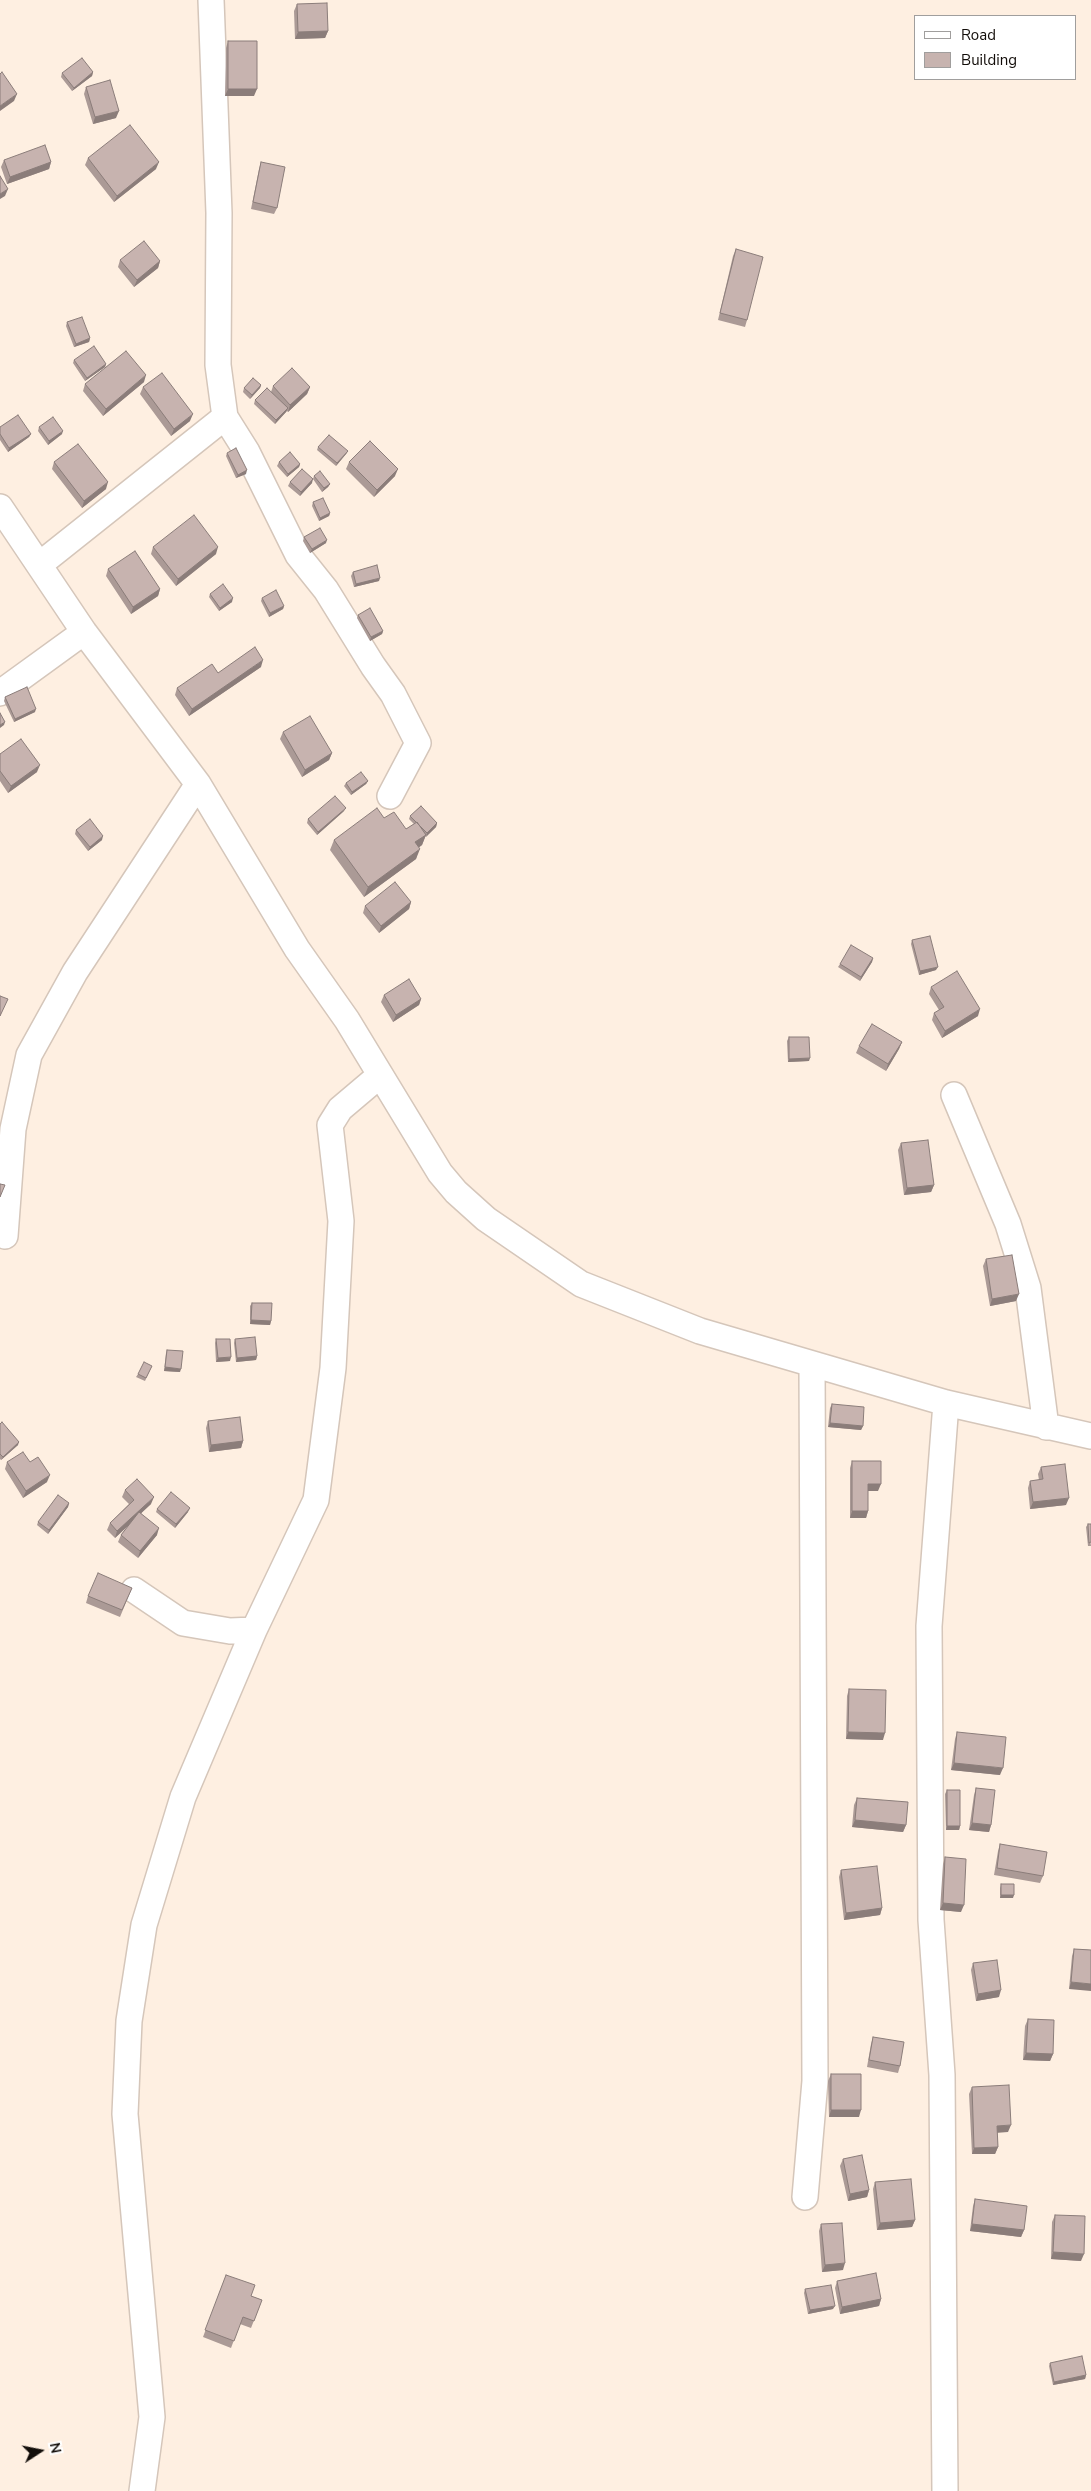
<!DOCTYPE html>
<html>
<head>
<meta charset="utf-8">
<style>
  body { margin:0 }
  #map { position:relative; width:1091px; height:2491px; overflow:hidden; background:#feefe1; font-family:"Nunito Sans",sans-serif }
  canvas { display:block }
  .legend { position:absolute; left:914px; top:15px; width:162px; height:65px; box-sizing:border-box; background:#fff; border:1px solid #a09e9d; margin:0; padding:6px 9px; list-style:none; font-size:15px; color:#120d09 }
  .legend li { display:flex; align-items:center; gap:10px; height:25px }
  .legend b { width:25px; border:1px solid #a09e9d }
  .north { position:absolute; left:15px; top:2426px; width:50px; height:50px; -webkit-text-stroke:4px #fff; paint-order:stroke; rotate:79deg; font-size:14px; font-weight:700; line-height:20px; text-align:center; color:#120d09 }
  .north::after { content:''; display:block; margin:auto; width:18px; height:22px; background:#120d09; clip-path:polygon(50% 0,100% 100%,50% 72%,0 100%) }
</style>
</head>
<body>
<div id="map">
<canvas width="1091" height="2491"></canvas>
<ul class="legend">
<li><b style="height:6px;background:#fff"></b>Road</li>
<li><b style="height:14px;background:#c7b3af"></b>Building</li>
</ul>
<div class="north">N</div>
</div>
<script>
const ctx = document.querySelector('canvas').getContext('2d');
ctx.lineJoin = 'round';
const shape = rows => new Path2D(rows.map(r => 'M' + r).join(''));
function strokePath(path, color, width, dash) { ctx.strokeStyle = color; ctx.lineWidth = width; ctx.lineCap = dash ? 'butt' : 'round'; ctx.setLineDash(dash || []); ctx.stroke(path); }
function paint(path, color) { ctx.fillStyle = color; ctx.fill(path, 'evenodd'); }
const minor = shape([
  [225,417,247,452,298,555,326,590,373,666,393,694,418,743,390,796],
  [0,507,84,632,198,784,297,949,347,1020,440,1173,456,1192,486,1219,581,1284,700,1331,946,1403,1091,1436],
  [39,565,225,417,218,365,219,213,211,0],
  [0,693,84,632],
  [954,1095,1008,1224,1028,1288,1046,1427],
  [5,1236,13,1129,29,1055,75,972,198,784],
  [134,1590,183,1623,230,1631,254,1630],
  [805,2197,815,2081,812,1364],
  [142,2491,152,2417,125,2114,129,2021,144,1925,183,1797,254,1630,316,1500,333,1368,341,1221,330,1125,340,1109,379,1076],
  [945,2491,942,2075,931,1920,929,1626,946,1403]
]);
const wall = shape([
  [297,4,328,31,325,38,295,39,294,11],
  [228,41,254,96,225,96,226,48],
  [93,72,92,76,72,91,61,77,62,73],
  [86,87,116,118,93,124,84,94],
  [88,158,156,169,114,202,85,165],
  [4,160,51,162,49,169,7,184,1,167],
  [261,162,277,208,274,214,251,209,259,169],
  [736,249,747,320,745,327,718,320,733,256],
  [120,260,160,261,158,268,134,287,118,267],
  [67,322,90,338,89,342,74,347,66,326],
  [74,360,106,364,105,367,85,381,73,363],
  [144,382,103,416,83,391,85,384],
  [261,385,260,388,250,399,243,392,244,388],
  [273,386,310,387,307,394,288,412,287,411,275,424,254,404,255,400,271,392],
  [143,387,190,421,171,436,140,394],
  [0,427,31,434,29,437,8,452,0,440],
  [39,427,62,434,48,445,38,431],
  [318,447,348,451,346,454,336,466,317,450],
  [227,453,246,474,236,478,226,456],
  [54,462,106,489,82,508,52,469],
  [279,462,300,464,299,467,287,477,277,466],
  [349,462,395,476,374,497,346,469],
  [314,476,330,484,328,487,322,492,313,479],
  [290,482,312,483,300,496,288,486],
  [313,502,330,513,329,516,319,521,312,506],
  [304,537,326,543,310,553,303,541],
  [153,547,216,554,176,586,151,554],
  [108,569,160,589,158,596,131,614,106,576],
  [353,572,379,581,354,587,351,576],
  [210,594,232,602,219,611,209,597],
  [262,598,284,606,283,609,269,617,261,601],
  [358,615,383,631,382,634,370,641,357,618],
  [261,667,189,716,175,695,177,688,218,673],
  [5,697,35,712,14,722,4,701],
  [283,732,332,753,329,760,302,777,280,739],
  [0,754,37,772,8,793,0,781],
  [368,781,366,784,351,795,344,786,346,783],
  [344,811,317,835,307,823,308,819],
  [410,816,437,823,436,827,425,837,422,845,419,847,416,859,364,897,330,850,334,840,406,829,414,824,409,819],
  [76,830,102,840,88,851,75,834],
  [411,902,409,909,379,933,363,913,365,906],
  [912,940,936,970,919,975,911,944],
  [873,958,872,962,860,981,838,967,840,964],
  [931,987,978,1016,942,1038,932,1020,934,1013,939,1010,929,994],
  [384,995,421,999,419,1005,393,1022,381,1002],
  [789,1037,809,1061,788,1062,787,1041],
  [902,1042,899,1049,886,1071,856,1053,859,1046],
  [901,1143,934,1185,931,1192,904,1195,898,1150],
  [986,1259,1016,1301,990,1306,983,1266],
  [252,1303,271,1321,270,1325,250,1324,250,1306],
  [216,1339,230,1361,216,1362,215,1343],
  [235,1339,257,1356,256,1360,236,1362,234,1343],
  [167,1350,180,1372,164,1371,166,1353],
  [152,1366,145,1381,136,1377,138,1374],
  [832,1404,863,1426,861,1430,828,1427,830,1408],
  [208,1421,243,1441,241,1448,209,1452,206,1428],
  [0,1424,18,1445,1,1460,0,1459],
  [852,1461,878,1491,868,1491,868,1511,866,1518,850,1518,850,1468],
  [7,1462,30,1462,47,1482,23,1498,5,1469],
  [1041,1467,1066,1505,1030,1509,1028,1488,1030,1481,1039,1480,1038,1474],
  [125,1490,151,1504,141,1513,157,1535,138,1558,118,1542,121,1535,128,1526,115,1538,107,1530,110,1523,129,1504,122,1497],
  [69,1503,68,1507,48,1534,37,1525,38,1522],
  [157,1509,188,1512,175,1528,156,1512],
  [1088,1524,1091,1546,1088,1546,1086,1527],
  [132,1588,120,1617,86,1603,88,1596],
  [849,1689,883,1740,846,1739,847,1696],
  [957,1732,1000,1775,951,1770,955,1739],
  [976,1788,991,1825,989,1832,969,1830,974,1795],
  [947,1790,960,1826,959,1830,946,1830,945,1794],
  [857,1798,906,1825,903,1832,852,1827,854,1805],
  [1000,1844,1043,1876,1040,1883,994,1875,998,1851],
  [945,1857,961,1912,940,1910,943,1864],
  [841,1870,882,1908,880,1915,844,1920,839,1877],
  [1001,1884,1013,1898,1000,1898,1000,1888],
  [1074,1949,1091,1950,1069,1989,1072,1956],
  [973,1963,999,1997,976,2001,971,1970],
  [1028,2019,1053,2054,1050,2061,1023,2060,1025,2026],
  [873,2037,900,2066,898,2073,867,2067,871,2044],
  [831,2074,859,2117,829,2117,828,2081],
  [972,2087,1008,2132,997,2132,998,2147,995,2154,972,2154,969,2094],
  [843,2159,869,2190,867,2197,848,2201,840,2166],
  [875,2182,915,2220,912,2227,877,2230,873,2189],
  [975,2199,1024,2230,1021,2237,970,2231,973,2206],
  [1055,2215,1081,2261,1051,2259,1052,2222],
  [821,2224,843,2270,822,2272,819,2231],
  [226,2275,251,2296,262,2300,251,2328,240,2324,231,2348,203,2337],
  [837,2281,881,2299,879,2306,840,2314,835,2288],
  [805,2289,833,2309,808,2314,804,2293],
  [1050,2363,1086,2375,1085,2379,1053,2385,1049,2366]
]);
const shadedWall = shape([
  [328,31,325,38,295,39,298,32],
  [93,72,92,76,72,91,74,88],
  [228,89,257,89,254,96,225,96],
  [17,94,14,101,0,111,0,106],
  [119,111,116,118,93,124,95,117],
  [51,162,49,169,7,184,10,177],
  [159,162,156,169,114,202,117,196],
  [8,189,5,196,0,199,0,194],
  [160,261,158,268,134,287,137,280],
  [90,338,89,342,74,347,76,344],
  [106,364,105,367,85,381,87,378],
  [146,375,144,382,103,416,106,409],
  [261,385,260,388,250,399,252,395],
  [310,387,307,394,288,412,290,405],
  [288,408,286,412,275,424,276,420],
  [193,414,190,421,171,436,174,429],
  [63,431,62,434,48,445,49,441],
  [31,434,29,437,8,452,9,448],
  [348,451,346,454,336,466,337,463],
  [300,464,299,467,287,477,288,474],
  [398,469,395,476,374,497,377,490],
  [247,470,246,474,236,478,238,475],
  [313,479,312,483,300,496,301,492],
  [108,482,106,489,82,508,84,501],
  [330,484,328,487,322,492,324,488],
  [330,513,329,516,319,521,320,518],
  [327,540,326,543,310,553,312,549],
  [218,547,216,554,176,586,178,579],
  [380,578,379,581,354,587,356,584],
  [160,589,158,596,131,614,133,607],
  [233,598,232,602,219,611,220,608],
  [284,606,283,609,269,617,270,613],
  [383,631,382,634,370,641,371,637],
  [263,660,261,667,189,716,192,709],
  [36,709,35,712,14,722,15,719],
  [5,722,4,725,0,728,0,725],
  [332,753,329,760,302,777,305,770],
  [40,765,37,772,8,793,11,786],
  [368,781,366,784,351,795,352,792],
  [346,808,344,811,317,835,318,832],
  [437,823,436,827,426,837,427,833],
  [426,835,422,845,412,853,415,842],
  [103,836,102,840,88,851,90,847],
  [420,849,416,859,364,897,368,887],
  [411,902,409,909,379,933,381,926],
  [873,958,872,962,860,981,861,977],
  [938,967,936,970,919,975,920,971],
  [421,999,419,1005,393,1022,396,1015],
  [980,1009,978,1016,942,1038,945,1031],
  [902,1042,899,1049,886,1071,888,1064],
  [810,1058,809,1061,788,1062,789,1059],
  [934,1185,931,1192,904,1195,907,1188],
  [1019,1294,1016,1301,990,1306,992,1299],
  [251,1320,271,1321,270,1325,250,1324],
  [257,1356,256,1360,236,1362,237,1358],
  [231,1357,230,1361,216,1362,218,1358],
  [165,1367,181,1369,180,1372,164,1371],
  [830,1423,863,1426,861,1430,828,1427],
  [243,1441,241,1448,209,1452,211,1445],
  [19,1442,18,1445,1,1460,3,1457],
  [50,1475,47,1482,23,1498,26,1491],
  [868,1484,881,1484,878,1491,866,1491],
  [154,1497,151,1504,115,1538,117,1531],
  [1069,1498,1066,1505,1030,1509,1033,1502],
  [69,1503,68,1507,48,1534,49,1530],
  [190,1508,188,1512,175,1528,176,1524],
  [852,1511,868,1511,866,1518,850,1518],
  [159,1528,157,1535,138,1558,140,1551],
  [848,1732,885,1733,883,1740,846,1739],
  [954,1763,1003,1768,1000,1775,951,1770],
  [855,1820,906,1825,903,1832,852,1827],
  [972,1823,991,1825,989,1832,969,1830],
  [947,1826,960,1826,959,1830,946,1830],
  [1001,1895,1014,1895,1013,1898,1000,1898],
  [943,1903,964,1905,961,1912,940,1910],
  [882,1908,880,1915,844,1920,846,1913],
  [1071,1982,1091,1984,1091,1991,1069,1989],
  [1001,1990,999,1997,976,2001,978,1994],
  [1026,2053,1053,2054,1050,2061,1023,2060],
  [831,2110,861,2110,859,2117,829,2117],
  [1011,2125,1008,2132,995,2133,997,2126],
  [998,2147,995,2154,972,2154,974,2148],
  [869,2190,867,2197,848,2201,850,2194],
  [915,2220,912,2227,877,2230,880,2223],
  [972,2224,1024,2230,1021,2237,970,2231],
  [1053,2252,1084,2254,1081,2261,1051,2259],
  [845,2263,843,2270,822,2272,825,2265],
  [881,2299,879,2306,840,2314,842,2307],
  [835,2306,833,2309,808,2314,810,2310],
  [1086,2375,1085,2379,1053,2385,1054,2382]
]);
const building = shape([
  [327,3,328,31,298,32,297,4,327,3],
  [228,41,257,41,257,89,228,89,228,41],
  [82,58,93,72,74,88,62,73,82,58],
  [2,72,17,94,0,106,0,74,2,72],
  [110,80,119,111,95,117,86,87,110,80],
  [130,125,159,162,117,196,88,158,130,125],
  [45,145,51,162,10,177,4,160,45,145],
  [261,162,285,167,277,208,253,202,261,162],
  [0,176,8,189,0,194,0,176],
  [144,241,160,261,137,280,120,260,144,241],
  [736,249,763,257,747,320,720,313,736,249],
  [82,317,90,338,76,344,67,322,82,317],
  [94,346,106,364,87,378,74,360,94,346],
  [126,351,146,375,106,409,85,384,126,351],
  [292,368,310,387,290,405,273,386,292,368],
  [162,373,193,414,174,429,143,387,162,373],
  [253,378,261,385,252,395,244,388,253,378],
  [267,388,288,408,276,420,255,400,267,388],
  [18,415,31,434,9,448,0,434,0,427,18,415],
  [53,417,63,431,49,441,39,427,53,417],
  [329,435,348,451,337,463,318,447,329,435],
  [370,441,398,469,377,490,349,462,370,441],
  [78,444,108,482,84,501,54,462,78,444],
  [236,448,247,470,238,475,227,453,236,448],
  [290,452,300,464,288,474,279,462,290,452],
  [302,469,313,479,301,492,290,482,302,469],
  [320,471,330,484,324,488,314,476,320,471],
  [323,498,330,513,320,518,313,502,323,498],
  [194,515,218,547,178,579,153,547,194,515],
  [320,528,327,540,312,549,304,537,320,528],
  [135,551,160,589,133,607,108,569,135,551],
  [377,565,380,578,356,584,353,572,377,565],
  [223,584,233,598,220,608,210,594,223,584],
  [276,590,284,606,270,613,262,598,276,590],
  [370,608,383,631,371,637,358,615,370,608],
  [255,647,263,660,192,709,177,688,212,664,218,673,255,647],
  [27,687,36,709,15,719,5,697,27,687],
  [0,713,5,722,0,725,0,713],
  [310,716,332,753,305,770,283,732,310,716],
  [21,739,40,765,11,786,0,771,0,754,21,739],
  [361,772,368,781,352,792,346,783,361,772],
  [335,796,346,808,318,832,308,819,335,796],
  [421,806,437,823,427,833,410,816,421,806],
  [377,808,384,818,394,812,406,829,417,822,426,835,415,842,420,849,368,887,334,840,377,808],
  [90,819,103,836,90,847,76,830,90,819],
  [395,882,411,902,381,926,365,906,395,882],
  [930,936,938,967,920,971,912,940,930,936],
  [851,945,873,958,861,977,840,964,851,945],
  [957,971,980,1009,945,1031,934,1013,944,1007,931,987,957,971],
  [409,979,421,999,396,1015,384,995,409,979],
  [0,996,8,999,0,1016,0,996],
  [872,1024,902,1042,888,1064,859,1046,872,1024],
  [789,1037,809,1037,810,1058,789,1059,789,1037],
  [928,1140,934,1185,907,1188,901,1143,928,1140],
  [0,1184,5,1185,0,1197,0,1184],
  [1012,1255,1019,1294,992,1299,986,1259,1012,1255],
  [252,1303,272,1303,271,1321,251,1320,252,1303],
  [255,1337,257,1356,237,1358,235,1339,255,1337],
  [216,1339,230,1339,231,1357,218,1358,216,1339],
  [167,1350,183,1351,181,1369,165,1367,167,1350],
  [144,1362,152,1366,146,1378,138,1374,144,1362],
  [832,1404,864,1407,863,1426,830,1423,832,1404],
  [240,1417,243,1441,211,1445,208,1421,240,1417],
  [2,1422,19,1442,3,1457,0,1454,0,1424,2,1422],
  [23,1452,30,1462,38,1457,50,1475,26,1491,7,1462,23,1452],
  [852,1461,881,1461,881,1484,868,1484,868,1511,852,1511,852,1461],
  [1065,1464,1069,1498,1033,1502,1030,1481,1043,1479,1041,1467,1065,1464],
  [137,1479,154,1497,117,1531,110,1523,134,1500,125,1490,137,1479],
  [171,1492,190,1508,176,1524,157,1509,171,1492],
  [58,1495,69,1503,49,1530,38,1522,58,1495],
  [139,1512,159,1528,140,1551,121,1535,139,1512],
  [1088,1524,1091,1524,1091,1542,1089,1543,1088,1524],
  [98,1573,132,1588,122,1610,88,1596,98,1573],
  [849,1689,886,1690,885,1733,848,1732,849,1689],
  [957,1732,1006,1737,1003,1768,954,1763,957,1732],
  [976,1788,995,1790,991,1825,972,1823,976,1788],
  [947,1790,960,1790,960,1826,947,1826,947,1790],
  [857,1798,908,1802,906,1825,855,1820,857,1798],
  [1000,1844,1047,1852,1043,1876,997,1868,1000,1844],
  [945,1857,966,1859,964,1905,943,1903,945,1857],
  [877,1866,882,1908,846,1913,841,1870,877,1866],
  [1001,1884,1014,1884,1014,1895,1001,1895,1001,1884],
  [1074,1949,1091,1950,1091,1984,1071,1982,1074,1949],
  [997,1960,1001,1990,978,1994,973,1963,997,1960],
  [1028,2019,1054,2020,1053,2054,1026,2053,1028,2019],
  [873,2037,904,2042,900,2066,869,2060,873,2037],
  [831,2074,861,2074,861,2110,831,2110,831,2074],
  [1009,2085,1011,2125,997,2126,998,2147,974,2148,972,2087,1009,2085],
  [862,2155,869,2190,850,2194,843,2159,862,2155],
  [911,2179,915,2220,880,2223,875,2182,911,2179],
  [975,2199,1027,2206,1024,2230,972,2224,975,2199],
  [1055,2215,1085,2216,1084,2254,1053,2252,1055,2215],
  [842,2223,845,2263,825,2265,821,2224,842,2223],
  [876,2273,881,2299,842,2307,837,2281,876,2273],
  [226,2275,255,2285,251,2296,262,2300,254,2321,243,2317,234,2341,205,2330,226,2275],
  [831,2285,835,2306,810,2310,805,2289,831,2285],
  [1082,2356,1086,2375,1054,2382,1050,2363,1082,2356]
]);
strokePath(minor, '#d5c6ba', 28);
strokePath(minor, '#fff', 25);
paint(wall, '#ab9a96');
paint(shadedWall, '#8b7d7a');
paint(building, '#c7b3af');
strokePath(building, '#8b7d7a', 1);
</script>
</body>
</html>
